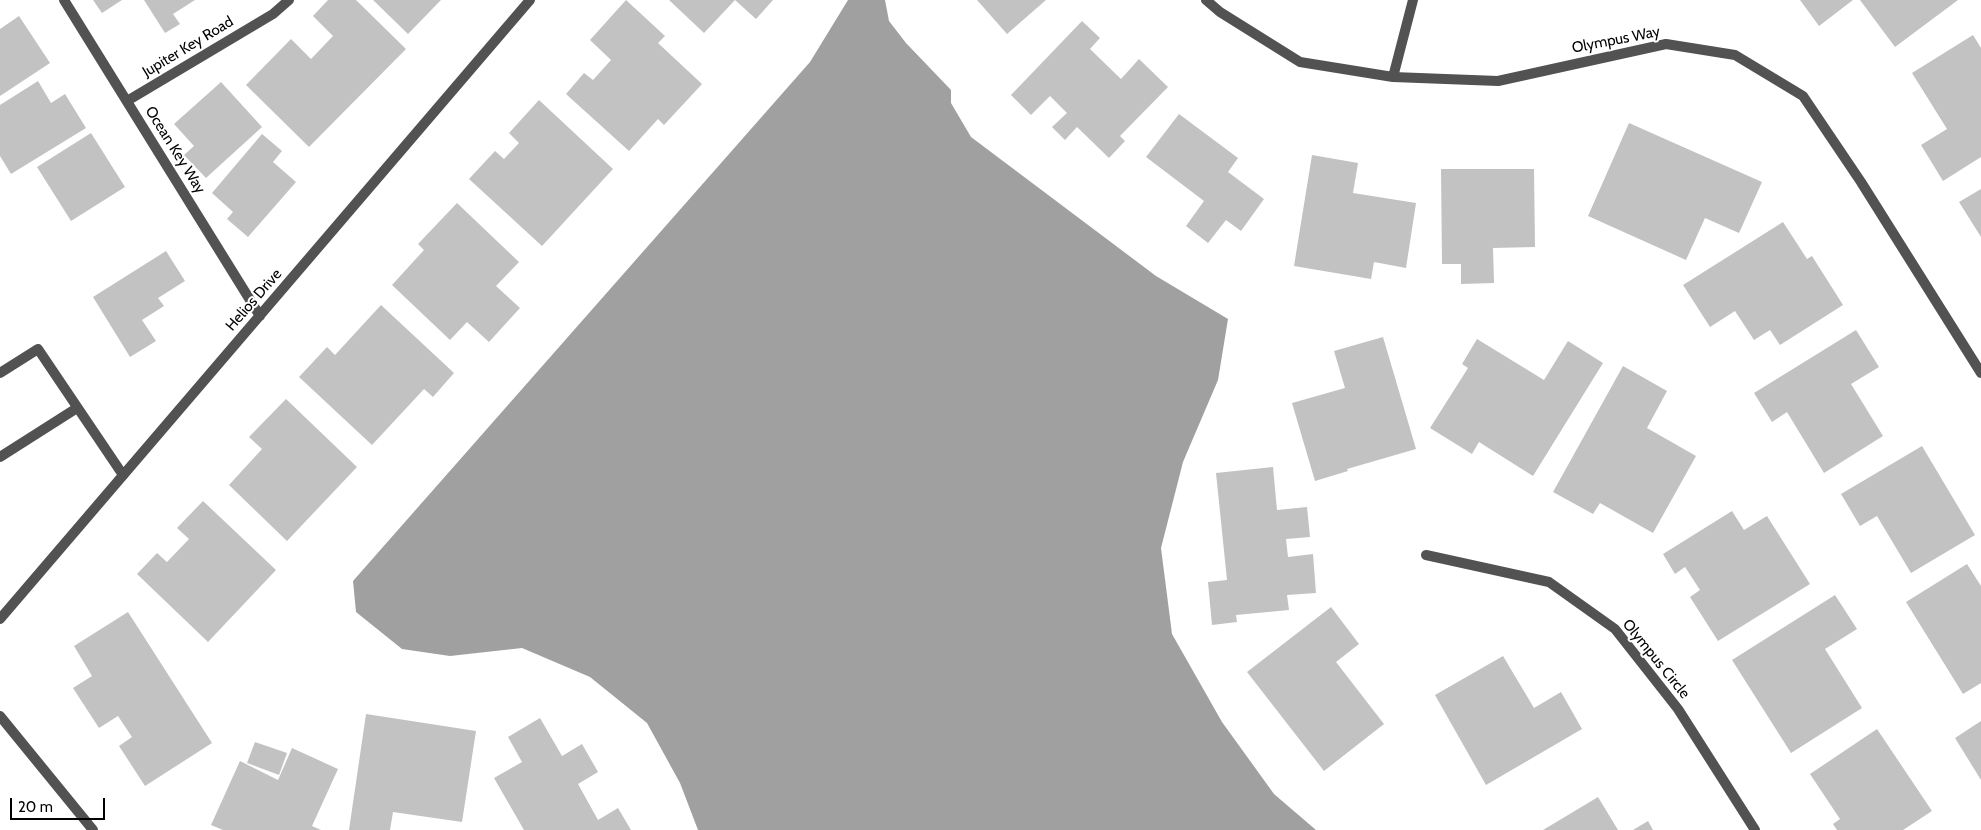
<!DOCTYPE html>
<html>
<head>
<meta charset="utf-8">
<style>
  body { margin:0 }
  #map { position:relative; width:1981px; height:830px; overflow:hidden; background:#fff; font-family:Cabin,sans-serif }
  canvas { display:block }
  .scale { position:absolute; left:10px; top:798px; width:95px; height:22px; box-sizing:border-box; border:2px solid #000; border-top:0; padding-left:6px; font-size:15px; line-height:18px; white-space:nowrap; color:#000; -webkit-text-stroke:4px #fff; paint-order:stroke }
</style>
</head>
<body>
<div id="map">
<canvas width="1981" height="830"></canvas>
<div class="scale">20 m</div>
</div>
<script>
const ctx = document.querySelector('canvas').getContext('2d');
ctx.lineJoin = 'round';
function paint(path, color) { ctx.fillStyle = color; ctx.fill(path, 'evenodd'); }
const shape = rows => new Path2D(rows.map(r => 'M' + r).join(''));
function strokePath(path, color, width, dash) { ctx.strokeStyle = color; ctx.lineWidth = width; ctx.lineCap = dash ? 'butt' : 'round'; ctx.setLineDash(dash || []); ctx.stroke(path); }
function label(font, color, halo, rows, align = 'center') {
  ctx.font = font + ' Cabin,sans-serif'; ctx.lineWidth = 4; ctx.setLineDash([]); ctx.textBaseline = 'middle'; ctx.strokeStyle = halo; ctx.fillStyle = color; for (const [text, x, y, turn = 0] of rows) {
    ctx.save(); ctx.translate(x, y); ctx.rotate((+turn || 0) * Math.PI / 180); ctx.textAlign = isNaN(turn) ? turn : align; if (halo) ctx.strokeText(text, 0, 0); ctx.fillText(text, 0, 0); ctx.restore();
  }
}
const water = shape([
  [848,0,885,0,889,21,906,43,951,90,951,103,971,137,1156,276,1228,319,1218,380,1183,462,1161,548,1172,634,1222,722,1274,794,1316,830,698,830,680,783,647,723,590,677,522,648,450,656,402,649,356,612,353,581,810,62]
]);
const building = shape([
  [93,0,122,0,102,13],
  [144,0,195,0,173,14,180,24,165,33],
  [328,0,356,0,406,49,309,147,246,85,291,39,311,59,333,36,313,16],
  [373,0,441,0,408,34],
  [626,0,665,36,658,43,702,84,664,125,658,119,629,151,566,94,584,73,593,80,611,60,590,40],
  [669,0,735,0,704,33],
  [735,0,773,0,756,19],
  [977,0,1046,0,1007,34],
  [1800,0,1853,0,1819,26],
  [1860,0,1958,0,1895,47],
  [19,16,50,63,0,96,0,29],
  [1082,21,1100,38,1090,49,1121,79,1139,59,1168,87,1120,136,1125,141,1109,158,1077,127,1065,140,1052,127,1067,113,1050,96,1031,115,1011,95],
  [1973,35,1981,48,1981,157,1943,181,1921,145,1947,129,1912,73],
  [38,81,51,103,65,94,86,128,11,174,0,156,0,105],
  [221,82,262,127,206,178,184,155,194,146,174,124],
  [539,100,613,169,542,246,469,179,495,151,504,159,519,143,509,133],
  [1179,114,1238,158,1228,172,1264,199,1241,231,1226,220,1208,243,1186,226,1204,201,1146,157],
  [1629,123,1762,182,1739,233,1705,218,1686,260,1588,216],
  [91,133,125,187,71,221,37,167],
  [262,134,282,151,273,162,296,182,248,237,227,219,233,212,212,193],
  [1312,155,1358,163,1353,193,1416,203,1406,268,1374,262,1371,279,1294,266],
  [1441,169,1534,169,1535,247,1493,248,1494,283,1461,284,1461,264,1442,264],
  [1981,189,1981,237,1959,202],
  [457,203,519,262,496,286,520,308,489,342,467,322,450,340,392,285,424,250,418,244],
  [1783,222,1807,259,1812,256,1843,305,1780,345,1770,330,1754,340,1735,311,1710,327,1683,285],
  [166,251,185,281,158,298,164,306,142,320,156,341,130,357,93,297],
  [381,305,454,373,433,397,424,389,372,445,299,377,327,347,335,355],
  [1856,330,1879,367,1851,384,1883,436,1824,473,1787,412,1772,422,1754,393],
  [1383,337,1416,449,1347,469,1348,471,1315,481,1292,403,1345,388,1334,351],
  [1477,339,1544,380,1568,341,1603,363,1533,476,1479,442,1472,454,1430,428,1468,368,1462,364],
  [1623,366,1667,391,1647,428,1696,456,1653,533,1600,503,1593,514,1553,492],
  [286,399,357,467,287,541,229,485,262,449,249,437],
  [1922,446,1975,535,1911,573,1877,516,1860,526,1841,494],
  [1273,467,1277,510,1307,507,1310,537,1286,539,1288,557,1313,554,1316,593,1287,595,1289,610,1236,615,1237,622,1212,625,1208,582,1227,580,1216,473],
  [203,501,276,570,208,642,137,574,157,553,167,562,189,539,177,528],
  [1732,511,1744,530,1767,516,1810,584,1718,641,1690,597,1700,590,1685,567,1675,574,1663,554],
  [1967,564,1981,586,1981,683,1963,694,1906,602],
  [1835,595,1857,629,1825,649,1862,708,1791,753,1732,660],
  [1331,607,1359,644,1336,662,1384,724,1324,771,1247,672],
  [128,612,212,743,145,786,119,746,132,737,118,716,99,728,73,688,92,676,74,646],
  [1503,656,1534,708,1561,692,1582,729,1486,785,1435,695],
  [366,714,476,731,462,822,393,812,390,830,349,830],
  [540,718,562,756,582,744,598,772,578,784,598,820,618,808,631,830,524,830,494,778,522,762,508,737],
  [1981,721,1981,780,1955,738],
  [1877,729,1932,811,1903,830,1837,830,1833,824,1840,819,1810,774],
  [255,742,287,753,279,775,247,763],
  [292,748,338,769,312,826,321,830,223,830,211,825,240,761,278,780],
  [1598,797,1618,830,1543,830],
  [1648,821,1653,830,1633,830]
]);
const service = shape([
  [0,373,38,349,123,475],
  [0,457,77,408]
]);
const minor = shape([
  [64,0,260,316],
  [1206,0,1220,12,1300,62,1393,77,1498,81,1666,44,1735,55,1803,96,1861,182,1981,373],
  [1393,77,1413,0],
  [127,101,273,14,289,0],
  [1426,555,1549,582,1615,629,1678,709,1755,830],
  [0,619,530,0],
  [0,716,93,830]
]);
const streetNames = [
  ["Olympus Way",1616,40,-11],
  ["Jupiter Key Road",188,47,-31],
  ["Ocean Key Way",175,150,58],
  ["Helios Drive",254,300,-49],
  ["Olympus Circle",1656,659,51]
];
paint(water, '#a0a0a0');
paint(building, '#c2c2c2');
strokePath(service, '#525252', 10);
strokePath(minor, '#525252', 10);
label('15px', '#000', '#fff', streetNames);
</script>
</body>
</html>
